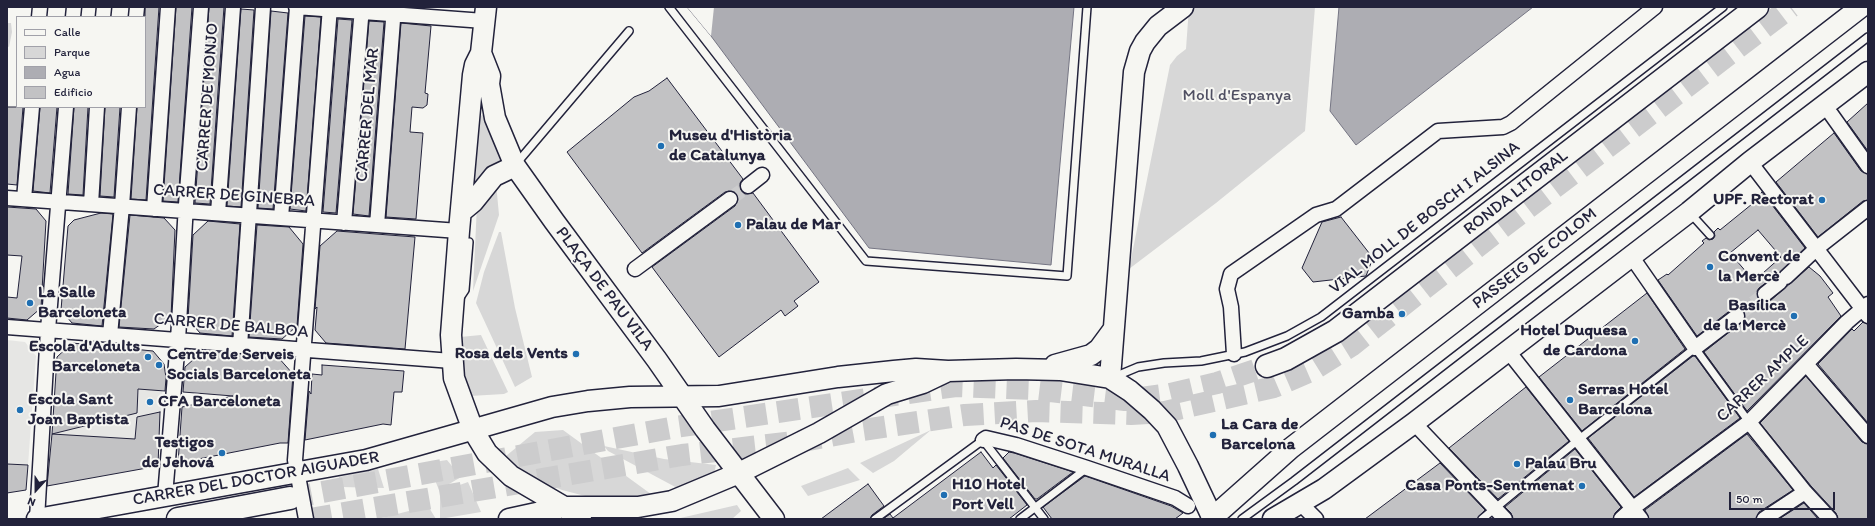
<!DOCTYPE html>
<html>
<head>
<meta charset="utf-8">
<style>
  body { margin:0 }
  #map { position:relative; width:1875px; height:526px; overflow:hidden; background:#f6f6f2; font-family:Itim,sans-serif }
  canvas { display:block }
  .frame { position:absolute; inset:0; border:8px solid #22223b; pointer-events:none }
  .legend { position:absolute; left:16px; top:16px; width:130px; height:92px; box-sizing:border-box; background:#f6f6f2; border:1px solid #a1a1a9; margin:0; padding:5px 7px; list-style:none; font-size:12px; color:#22223b }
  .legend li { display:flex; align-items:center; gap:8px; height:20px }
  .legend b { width:20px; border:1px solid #a1a1a9 }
  .north { position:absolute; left:16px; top:470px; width:40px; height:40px; -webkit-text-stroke:3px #f6f6f2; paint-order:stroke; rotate:201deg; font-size:11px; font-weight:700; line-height:16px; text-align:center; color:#22223b }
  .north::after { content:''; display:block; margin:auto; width:14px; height:18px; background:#22223b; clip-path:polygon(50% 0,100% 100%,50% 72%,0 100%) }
  .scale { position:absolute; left:1729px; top:492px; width:106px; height:18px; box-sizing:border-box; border:2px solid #22223b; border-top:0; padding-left:5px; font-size:12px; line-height:14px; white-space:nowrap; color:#22223b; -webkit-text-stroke:3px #f6f6f2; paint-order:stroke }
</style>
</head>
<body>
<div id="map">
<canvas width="1875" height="526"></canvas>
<div class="frame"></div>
<ul class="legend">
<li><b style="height:5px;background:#f6f6f2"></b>Calle</li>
<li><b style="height:11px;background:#d7d7d7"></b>Parque</li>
<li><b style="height:11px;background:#adadb3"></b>Agua</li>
<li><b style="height:11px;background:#c2c2c4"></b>Edificio</li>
</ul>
<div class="north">N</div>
<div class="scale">50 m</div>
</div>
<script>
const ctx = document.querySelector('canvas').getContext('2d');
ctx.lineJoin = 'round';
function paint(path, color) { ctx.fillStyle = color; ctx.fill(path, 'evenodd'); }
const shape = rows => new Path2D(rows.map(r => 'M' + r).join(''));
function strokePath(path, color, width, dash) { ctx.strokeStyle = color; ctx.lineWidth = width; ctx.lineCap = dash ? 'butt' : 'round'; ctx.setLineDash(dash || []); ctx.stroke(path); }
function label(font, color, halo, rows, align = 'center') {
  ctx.font = font + ' Itim,sans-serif'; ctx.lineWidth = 4; ctx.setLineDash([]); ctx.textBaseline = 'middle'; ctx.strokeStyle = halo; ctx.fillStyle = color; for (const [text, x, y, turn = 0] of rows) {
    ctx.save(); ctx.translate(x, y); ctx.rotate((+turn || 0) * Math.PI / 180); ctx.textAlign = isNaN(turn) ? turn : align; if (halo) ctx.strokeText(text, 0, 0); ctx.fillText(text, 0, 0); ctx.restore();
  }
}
const built = shape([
  [7,340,25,342,36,356,28,465,7,464],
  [141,350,153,351,164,364,158,466,50,459,52,434,137,412]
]);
const green = shape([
  [1189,7,1315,7,1305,131,1216,203,1129,269,1170,65,1177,56,1186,49],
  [7,23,11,23,12,32,9,47,7,46],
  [483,114,502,160,473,194,480,117],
  [496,183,499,215,473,291,477,204],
  [499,232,501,232,515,308,532,377,515,387,476,303,484,272],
  [481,335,508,392,504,394,470,396,462,362,460,337],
  [563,430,655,497,589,497,562,490,542,482,524,472,512,464,506,456,535,432],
  [931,430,894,461,873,473,860,463],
  [604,446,664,459,716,465,714,474,681,490,608,451],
  [447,460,461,477,439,490,428,463],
  [848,468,860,480,808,496,801,486],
  [378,469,384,488,341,487,339,477],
  [468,482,481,512,440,519,440,492],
  [737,505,741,511,732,519,676,519],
  [428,506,436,519,378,519],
  [598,512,646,513,640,519,611,519]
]);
const water = shape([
  [687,7,1074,7,1051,265,869,248,711,36,687,7],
  [1339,7,1533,7,1356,145,1330,111,1339,7]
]);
const pier = shape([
  [687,7,714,7,711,36]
]);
const building = shape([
  [145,7,159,7,146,200,131,199,137,107,145,107,145,7],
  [176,7,192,7,178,202,163,201,176,7],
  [209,7,224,7,210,204,195,203,209,7],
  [241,9,254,10,241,207,227,206,241,9],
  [271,11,288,13,273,209,258,208,271,11],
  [305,16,321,17,306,211,290,209,305,16],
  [338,19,352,20,336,213,323,212,338,19],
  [369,21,384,22,369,216,353,214,369,21],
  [401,23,431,26,425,93,428,94,427,105,423,108,412,107,410,132,423,133,416,219,386,217,401,23],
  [667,78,743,179,740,183,741,191,745,194,753,193,819,282,794,301,798,306,785,316,781,310,719,357,652,267,735,206,738,198,737,194,729,191,725,192,642,253,567,152,634,97,649,91,667,78],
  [1868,103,1868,151,1847,122,1868,103],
  [7,107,23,107,17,185,7,184,7,107],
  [40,107,57,107,50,193,33,191,40,107],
  [74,107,88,107,83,195,68,194,74,107],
  [105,107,120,107,114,197,100,196,105,107],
  [1834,133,1861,171,1868,174,1868,200,1863,201,1818,237,1776,182,1834,133],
  [1762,192,1805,248,1778,274,1759,288,1757,291,1758,299,1762,302,1770,301,1809,267,1820,276,1833,293,1828,297,1841,316,1747,411,1704,352,1742,322,1745,315,1744,311,1740,308,1732,309,1697,336,1658,280,1667,274,1668,275,1704,243,1702,241,1706,238,1709,240,1713,239,1715,236,1714,232,1718,228,1720,230,1757,200,1756,198,1762,192],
  [1758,230,1781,257,1754,281,1730,253,1758,230],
  [7,207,36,209,46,221,41,308,27,320,7,318,7,297,17,298,22,256,7,255,7,207],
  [101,213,113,214,102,326,72,323,61,310,68,226,74,220,101,213],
  [130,215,164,218,175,230,171,317,154,329,119,327,130,215],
  [1341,217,1373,258,1366,276,1313,282,1302,268,1322,222,1341,217],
  [208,221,240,224,232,336,200,333,188,319,193,235,208,221],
  [257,225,289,227,303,244,297,326,282,339,249,337,257,225],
  [337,231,415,237,405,349,326,343,315,330,317,307,315,309,320,246,337,231],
  [1647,293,1685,349,1582,431,1539,377,1647,293],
  [1863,322,1868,324,1868,423,1818,364,1852,329,1854,331,1863,322],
  [72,343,153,351,164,364,166,378,165,391,138,389,137,413,52,434,57,357,72,343],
  [203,351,277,356,293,374,288,443,280,443,178,463,182,407,233,396,183,392,185,367,203,351],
  [1693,356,1695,356,1740,418,1634,497,1588,438,1693,356],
  [322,365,404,371,402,392,394,392,391,425,383,424,305,440,309,391,311,394,312,374,322,375,322,365],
  [1806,376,1862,442,1868,444,1868,519,1838,519,1836,513,1811,486,1760,423,1806,376],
  [1526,387,1569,441,1498,499,1449,448,1526,387],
  [160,412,158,466,47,486,52,434,135,439,137,417,160,412],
  [1747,434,1793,490,1759,512,1756,519,1649,519,1645,510,1747,434],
  [1575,449,1621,507,1615,513,1613,519,1513,519,1511,513,1505,507,1575,449],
  [981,452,993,468,996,465,1027,505,1009,519,883,519,890,514,893,518,981,452],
  [1009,452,1014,453,1073,472,1037,499,1035,499,1003,458,1009,452],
  [1440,463,1485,510,1477,519,1365,519,1440,463],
  [7,464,28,465,26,490,7,493,7,464],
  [1085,476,1171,506,1183,513,1175,519,1052,519,1043,507,1085,476],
  [868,484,884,506,872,515,870,519,821,519,868,484],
  [1804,503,1818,519,1779,519,1804,503]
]);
const streetTunnel = shape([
  [730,199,748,186],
  [1737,316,1765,294]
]);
const highwayTunnel = shape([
  [290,498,676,427,956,386,1033,389,1125,400,1170,394,1217,383,1267,366],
  [310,519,682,455,803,441,856,431,965,415,1036,411,1131,414,1165,412,1274,387,1311,371,1351,346,1491,236,1791,7]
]);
const lane = shape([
  [669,7,866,261,1067,276,1087,7],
  [516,164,629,31],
  [1690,213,1710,235],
  [459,299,465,290,469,242],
  [1114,377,1138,367,1164,363,1201,361,1245,352,1287,336,1321,317,1723,7],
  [875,519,983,440,1044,519],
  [1020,519,1087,468],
  [1242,519,1294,481,1868,37],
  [1482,519,1578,440,1695,348,1749,422]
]);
const street = shape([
  [296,7,484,21],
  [39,17,40,7],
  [73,17,74,7],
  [103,17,104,7],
  [136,17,137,7],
  [1831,114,1868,166],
  [1756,170,1868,316],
  [748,186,762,175],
  [7,198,459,231],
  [24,199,32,107],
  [91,204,97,107],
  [154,209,168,7],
  [218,213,233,7],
  [281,218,297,7],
  [344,223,362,7],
  [377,225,394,7],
  [1636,263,1695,348,1737,316],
  [635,269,730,199],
  [1786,277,1817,248,1868,208],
  [1765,294,1780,282],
  [7,327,452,361],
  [110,335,122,206,129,107],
  [240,346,263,7],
  [1508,351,1641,519],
  [1234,354,1231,307,1227,289,1231,274,1316,215,1336,209,1438,131,1503,127,1511,123,1655,7],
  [1807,365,1868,436],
  [1749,422,1805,492,1830,519],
  [1414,423,1505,519],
  [983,440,986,438,1016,445,1087,468,1175,498,1188,506],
  [165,496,178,340,186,205,201,7],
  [1300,503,1316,519],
  [37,519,48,330,66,107],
  [306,519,295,460,330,7],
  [1621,519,1633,508,1749,422,1847,322,1868,304],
  [1764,519,1805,492]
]);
const secondary = shape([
  [486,7,481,53,475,65,473,75,459,231,451,335,454,378,473,430,487,453,511,476,564,507,581,519],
  [481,53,490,76,489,84,495,118,515,166,554,221,657,360,705,429,774,519],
  [461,212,473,202,494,176,515,166],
  [1055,365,1091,355,1099,349,1113,330],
  [1110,378,1134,72,1140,51,1145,42,1158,26,1183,7],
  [37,519,366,460,552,407,588,401,630,397,719,396,838,377,894,371,916,369,948,371,1016,369,1060,370,1110,378,1130,391,1152,410,1167,426,1188,466,1213,519],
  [509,519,564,507,638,507,672,501,739,473,819,433,887,394,923,383,946,372],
  [1211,519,1291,448,1861,7],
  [1273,519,1324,489,1414,423,1689,212,1750,162,1868,72]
]);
const highway = shape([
  [1267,366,1286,359,1336,331,1757,7],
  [178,519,290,498]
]);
const markers = [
  [661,146,4,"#1f6fb2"],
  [1822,200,4,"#1f6fb2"],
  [738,225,4,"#1f6fb2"],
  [1710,267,4,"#1f6fb2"],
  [30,303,4,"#1f6fb2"],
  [1402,314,4,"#1f6fb2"],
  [1794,316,4,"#1f6fb2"],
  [1635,341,4,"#1f6fb2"],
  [576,354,4,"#1f6fb2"],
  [148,357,4,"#1f6fb2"],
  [159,365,4,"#1f6fb2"],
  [1570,400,4,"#1f6fb2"],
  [150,402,4,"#1f6fb2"],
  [20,410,4,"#1f6fb2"],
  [1213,435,4,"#1f6fb2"],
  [222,453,4,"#1f6fb2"],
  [1517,464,4,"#1f6fb2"],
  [1582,486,4,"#1f6fb2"],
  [944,495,4,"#1f6fb2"]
];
const parkNames = [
  ["Moll d'Espanya",1237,96]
];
const streetNames = [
  ["CARRER DE MONJO",208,97,-86],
  ["CARRER DEL MAR",368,115,-85],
  ["RONDA LITORAL",1516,193,-38],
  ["CARRER DE GINEBRA",234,196,4],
  ["VIAL MOLL DE BOSCH I ALSINA",1425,218,-38],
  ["PASSEIG DE COLOM",1535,259,-38],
  ["PLAÇA DE PAU VILA",604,289,53],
  ["CARRER DE BALBOA",231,326,5],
  ["CARRER AMPLE",1763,379,-43],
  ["PAS DE SOTA MURALLA",1085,450,18],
  ["CARRER DEL DOCTOR AIGUADER",256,479,-10]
];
const poiNames = [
  ["Museu d'Història",669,136],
  ["de Catalunya",669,156],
  ["UPF. Rectorat",1814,200,"right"],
  ["Palau de Mar",746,225],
  ["Convent de",1718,257],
  ["la Mercè",1718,277],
  ["La Salle",38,293],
  ["Barceloneta",38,313],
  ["Basílica",1786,306,"right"],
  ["de la Mercè",1786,326,"right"],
  ["Gamba",1394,314,"right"],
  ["Hotel Duquesa",1627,331,"right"],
  ["de Cardona",1627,351,"right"],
  ["Escola d'Adults",140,347,"right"],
  ["Barceloneta",140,367,"right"],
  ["Rosa dels Vents",568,354,"right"],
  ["Centre de Serveis",167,355],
  ["Socials Barceloneta",167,375],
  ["Serras Hotel",1578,390],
  ["Barcelona",1578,410],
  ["Escola Sant",28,400],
  ["Joan Baptista",28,420],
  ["CFA Barceloneta",158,402],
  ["La Cara de",1221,425],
  ["Barcelona",1221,445],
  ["Testigos",214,443,"right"],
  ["de Jehová",214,463,"right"],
  ["Palau Bru",1525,464],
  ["H10 Hotel",952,485],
  ["Port Vell",952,505],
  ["Casa Ponts-Sentmenat",1574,486,"right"]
];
paint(built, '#e6e6e4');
paint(green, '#d7d7d7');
paint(water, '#adadb3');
strokePath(water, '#757583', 1);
paint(pier, '#f6f6f2');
paint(building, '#c2c2c4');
strokePath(building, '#22223b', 1);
strokePath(streetTunnel, '#cccccd', 14, [14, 7]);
strokePath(highwayTunnel, '#cccccd', 22, [22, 11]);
strokePath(lane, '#22223b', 10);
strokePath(street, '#22223b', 17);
strokePath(secondary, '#22223b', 23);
strokePath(highway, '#22223b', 25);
strokePath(lane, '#f6f6f2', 7);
strokePath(street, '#f6f6f2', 14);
strokePath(secondary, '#f6f6f2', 20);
strokePath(highway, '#f6f6f2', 22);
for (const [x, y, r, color] of markers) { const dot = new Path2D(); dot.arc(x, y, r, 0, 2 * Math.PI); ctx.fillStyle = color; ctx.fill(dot); strokePath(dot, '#f6f6f2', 1.5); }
label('17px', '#4f4f62', '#f6f6f2', parkNames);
label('17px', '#22223b', '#f6f6f2', streetNames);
label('bold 17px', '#22223b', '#f6f6f2', poiNames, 'left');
</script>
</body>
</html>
